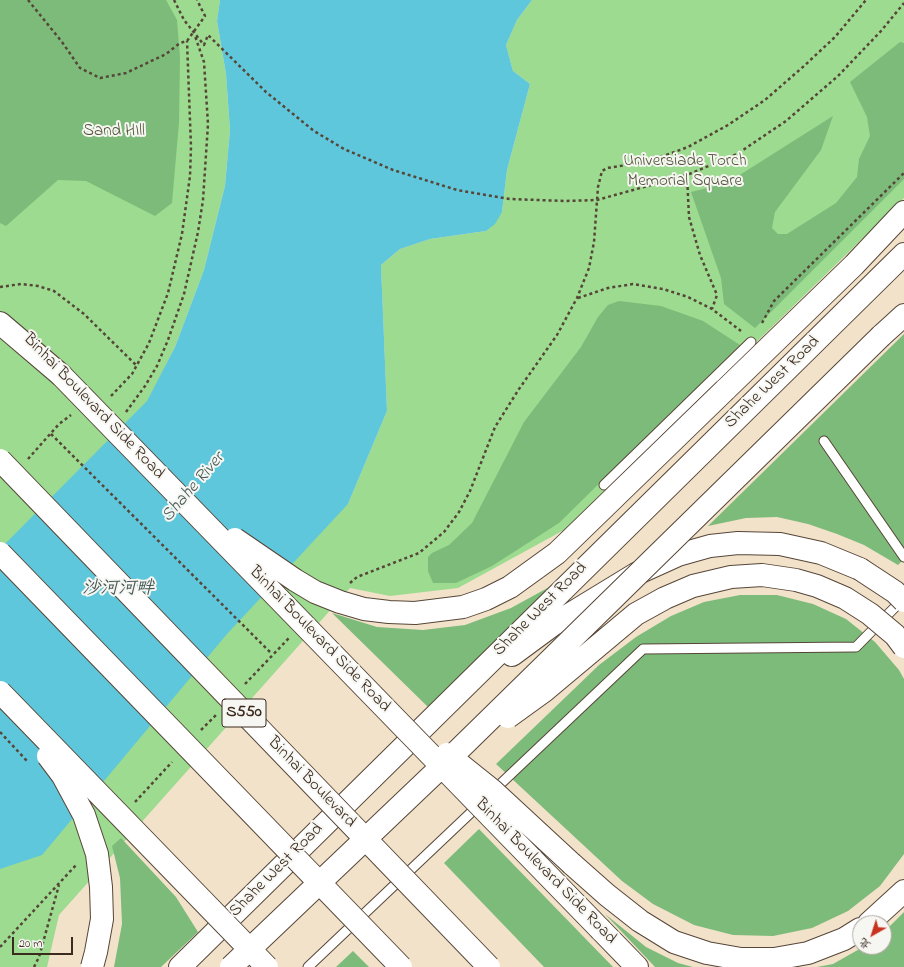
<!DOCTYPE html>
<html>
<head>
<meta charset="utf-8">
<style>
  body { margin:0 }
  #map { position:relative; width:904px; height:967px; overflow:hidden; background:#f2e2ca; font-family:"Indie Flower","LXGW WenKai TC",sans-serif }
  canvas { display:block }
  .north { position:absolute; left:852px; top:915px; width:40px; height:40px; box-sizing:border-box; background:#f6f6f2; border:1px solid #aba49d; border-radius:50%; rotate:219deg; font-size:11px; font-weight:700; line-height:16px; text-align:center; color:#3b2a1e }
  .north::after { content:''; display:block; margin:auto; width:14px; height:18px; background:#c8321e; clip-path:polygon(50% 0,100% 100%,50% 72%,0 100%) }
  .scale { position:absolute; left:12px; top:937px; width:61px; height:18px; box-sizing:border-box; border:2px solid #3b2a1e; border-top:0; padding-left:5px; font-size:12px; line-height:14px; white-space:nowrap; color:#3b2a1e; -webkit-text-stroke:3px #f6f6f2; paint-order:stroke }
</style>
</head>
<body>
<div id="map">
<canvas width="904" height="967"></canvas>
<div class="north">北</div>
<div class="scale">20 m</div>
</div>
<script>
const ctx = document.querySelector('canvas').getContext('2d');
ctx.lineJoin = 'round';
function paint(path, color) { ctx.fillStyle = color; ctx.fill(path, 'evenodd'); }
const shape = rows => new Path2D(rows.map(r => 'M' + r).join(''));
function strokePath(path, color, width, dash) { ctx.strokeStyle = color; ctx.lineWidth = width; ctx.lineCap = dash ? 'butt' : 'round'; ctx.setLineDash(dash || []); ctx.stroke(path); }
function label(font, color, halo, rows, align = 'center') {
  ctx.font = font + ' "Indie Flower","LXGW WenKai TC",sans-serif'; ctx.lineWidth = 4; ctx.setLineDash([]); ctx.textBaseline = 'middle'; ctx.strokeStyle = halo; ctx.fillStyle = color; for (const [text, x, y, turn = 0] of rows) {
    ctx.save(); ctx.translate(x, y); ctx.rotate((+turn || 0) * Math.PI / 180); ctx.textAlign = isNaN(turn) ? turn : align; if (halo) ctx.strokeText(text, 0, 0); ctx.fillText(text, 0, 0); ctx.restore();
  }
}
const green = shape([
  [0,0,220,0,217,21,226,74,230,130,225,186,204,270,175,347,148,401,348,504,387,411,381,265,400,249,430,239,486,231,502,212,507,170,530,84,513,71,506,45,517,20,532,0,904,0,904,198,564,530,458,588,390,596,350,588,59,915,47,967,0,967]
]);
const forest = shape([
  [0,0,166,0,177,20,180,57,179,122,172,203,155,216,86,181,58,180,6,226,0,223],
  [900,42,904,43,904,179,755,328,724,304,721,278,691,192,727,183,833,116,821,150,775,212,772,228,778,234,787,234,836,203,857,177,859,159,870,136,867,117,850,82],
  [619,301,661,306,703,321,740,345,559,523,492,566,456,583,433,583,428,571,428,557,432,553,449,545,472,523,524,422,581,347,598,317,608,305],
  [904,334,904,559,898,565,864,545,837,534,808,524,777,517,746,518,708,526],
  [553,585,428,707,332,613,377,627,423,630,465,625,511,608],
  [740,595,777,595,813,604,846,619,875,642,899,670,904,679,904,854,880,886,848,911,812,928,773,936,733,935,694,925,653,904,622,881,496,764,599,665,636,637,671,616,704,602],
  [479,829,613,967,544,967,444,863],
  [121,838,176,897,198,932,161,967,114,967,122,924,120,878,112,846],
  [904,912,904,967,817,967,833,964,863,947,884,947,884,932],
  [605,914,646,947,678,963,693,967,655,967],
  [353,951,369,967,336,967]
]);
const water = shape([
  [220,0,532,0,517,20,506,45,513,71,530,84,507,170,502,212,495,224,486,231,430,239,400,249,381,265,387,411,348,504,227,634,42,855,0,869,0,549,147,401,175,347,204,270,225,186,230,130,226,74,217,21]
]);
const path = shape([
  [28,0,62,42,80,68,100,78,126,73,166,54,180,43,187,41,205,16,197,0],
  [174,0,184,20,204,45,208,35,266,92,314,131,344,149,393,170,457,190,510,199,565,201,597,200,687,175,737,154,786,121,838,76,881,31,904,3],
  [687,175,689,217,700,255,717,295,712,309],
  [0,287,21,284,38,286,54,291,84,314,137,366],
  [578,298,608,288,633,284,663,289,688,297,712,309,741,331],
  [762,323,774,301,904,173],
  [111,396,132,374,149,343,168,293,182,234,190,176,191,147,187,41],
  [126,412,145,386,157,366,168,340,184,294,198,232,203,200,208,124,204,62,195,36],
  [51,434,272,654],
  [28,459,59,424,71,415],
  [350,583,357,577,419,553,444,532,459,512,470,491,495,427,519,389,557,335,577,298,589,268,594,242,598,187,602,171,607,168,647,162,688,147,728,125,765,100,804,66,835,37,866,0],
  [245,684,289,638],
  [201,730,217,714],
  [135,802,172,762],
  [0,947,77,864],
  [34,967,39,957,59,885]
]);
const lane = shape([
  [824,441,904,557],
  [604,485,751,342],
  [493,791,643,649,856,647,903,599],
  [308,967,480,804]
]);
const primary = shape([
  [881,336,904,315],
  [725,390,854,265,904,212],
  [512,655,554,624,636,574,678,555,710,546,738,543,780,544,821,553,860,569],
  [572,864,607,895,640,921,674,942,707,953,741,959,774,959,808,953,844,939,860,929],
  [869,923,904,891],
  [601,930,637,967],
  [180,967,904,254]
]);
const highway = shape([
  [0,323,61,375]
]);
const pathBridge = shape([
  [0,732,27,761]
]);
const primaryBridge = shape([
  [61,375,601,930],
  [235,539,295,580,315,592,340,602,364,609,389,612,415,613,463,607,486,599,510,587,557,553,725,390],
  [860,569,895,592,904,601],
  [0,692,267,967],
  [508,717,544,691,636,614,665,598,693,586,731,577,762,575,796,580,817,586,845,598,870,614,895,635,904,647],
  [447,754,492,790,572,864],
  [48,756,63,776,84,815,97,854,101,887,102,919,96,952,92,967],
  [231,967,440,768,881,336]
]);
const highwayBridge = shape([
  [0,460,489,967],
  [0,553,401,967]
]);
const shields = [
  [244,713,44]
];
const shieldNames = [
  ["S550",244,713]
];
const parkNames = [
  ["Sand HIll",114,132],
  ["Universiade Torch",685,162],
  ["Memorial Square",685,182]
];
const streetNames = [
  ["Shahe West Road",773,383,-44],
  ["Binhai Boulevard Side Road",93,407,46],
  ["Shahe West Road",541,610,-45],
  ["Binhai Boulevard Side Road",319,640,46],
  ["Binhai Boulevard",311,783,46],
  ["Shahe West Road",277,871,-45],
  ["Binhai Boulevard Side Road",545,872,46]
];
const waterNames = [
  ["Shahe River",194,488,-49],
  ["沙河河畔",118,590]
];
paint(green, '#9cdb90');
paint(forest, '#7dbb7a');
paint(water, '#5fc7db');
strokePath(lane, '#564638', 11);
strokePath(primary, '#564638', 24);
strokePath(highway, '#564638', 24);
strokePath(path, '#564638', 2.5, [3, 3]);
strokePath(lane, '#fff', 9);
strokePath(primary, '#fff', 22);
strokePath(highway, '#fff', 22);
strokePath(primaryBridge, '#564638', 24, []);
strokePath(highwayBridge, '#564638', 24, []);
strokePath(pathBridge, '#564638', 2.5, [3, 3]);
strokePath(primaryBridge, '#fff', 22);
strokePath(highwayBridge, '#fff', 22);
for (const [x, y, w] of shields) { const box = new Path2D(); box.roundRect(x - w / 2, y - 14, w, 28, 3); ctx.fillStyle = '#f6f6f2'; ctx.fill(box); strokePath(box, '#3b2a1e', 1); }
label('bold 16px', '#3b2a1e', null, shieldNames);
label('17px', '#53563a', '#f6f6f2', parkNames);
label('17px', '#3b2a1e', '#f6f6f2', streetNames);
label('italic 18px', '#465957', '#f6f6f2', waterNames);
</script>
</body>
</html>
